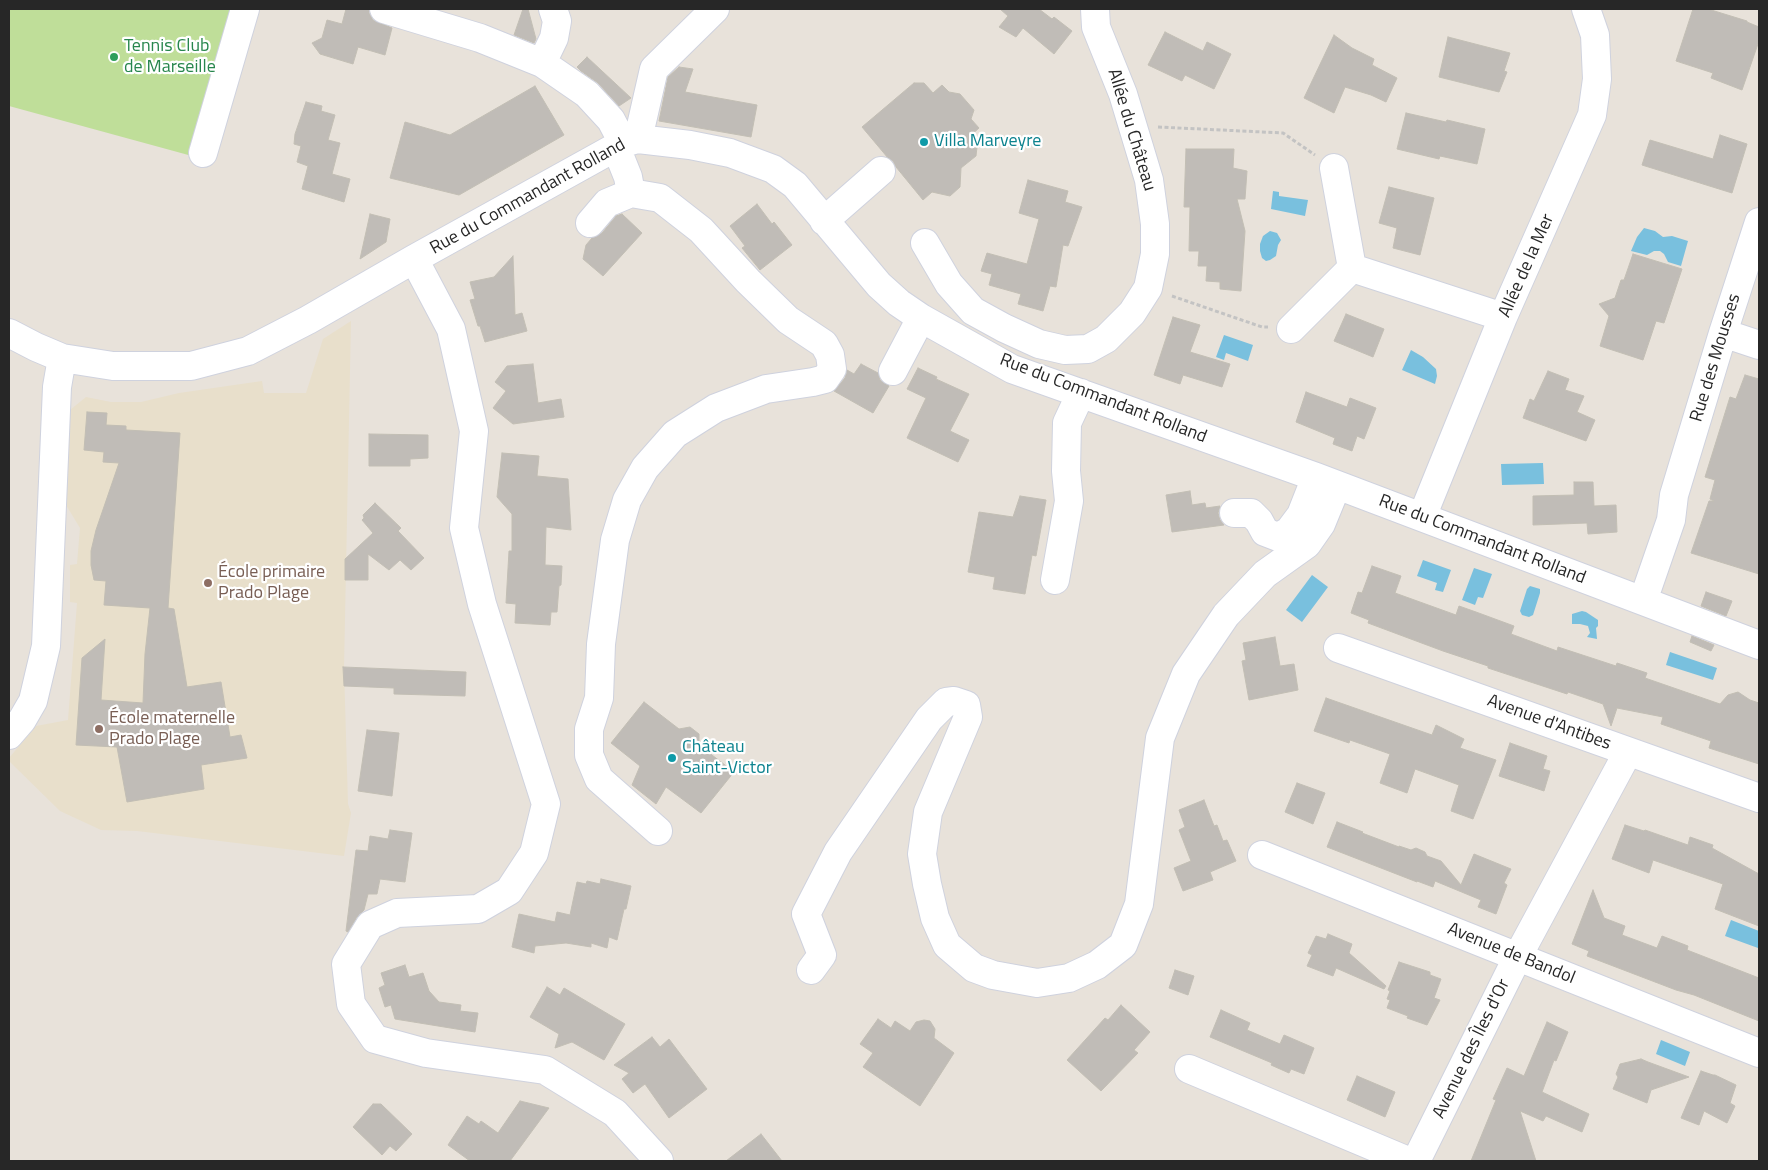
<!DOCTYPE html>
<html>
<head>
<meta charset="utf-8">
<style>
  body { margin:0 }
  #map { position:relative; width:1768px; height:1170px; overflow:hidden; background:#e8e2da; font-family:"Titillium Web",sans-serif }
  canvas { display:block }
  .frame { position:absolute; inset:0; border:10px solid #272727; pointer-events:none }
</style>
</head>
<body>
<div id="map">
<canvas width="1768" height="1170"></canvas>
<div class="frame"></div>
</div>
<script>
const ctx = document.querySelector('canvas').getContext('2d');
ctx.lineJoin = 'round';
function paint(path, color) { ctx.fillStyle = color; ctx.fill(path, 'evenodd'); }
const shape = rows => new Path2D(rows.map(r => 'M' + r).join(''));
function strokePath(path, color, width, dash) { ctx.strokeStyle = color; ctx.lineWidth = width; ctx.lineCap = dash ? 'butt' : 'round'; ctx.setLineDash(dash || []); ctx.stroke(path); }
function label(font, color, halo, rows, align = 'center') {
  ctx.font = font + ' "Titillium Web",sans-serif'; ctx.lineWidth = 4.5; ctx.setLineDash([]); ctx.textBaseline = 'middle'; ctx.strokeStyle = halo; ctx.fillStyle = color; for (const [text, x, y, turn = 0] of rows) {
    ctx.save(); ctx.translate(x, y); ctx.rotate((+turn || 0) * Math.PI / 180); ctx.textAlign = isNaN(turn) ? turn : align; if (halo) ctx.strokeText(text, 0, 0); ctx.fillText(text, 0, 0); ctx.restore();
  }
}
const education = shape([
  [351,321,344,668,348,804,351,813,344,856,137,831,101,830,60,811,9,761,9,758,36,726,68,720,77,603,70,602,70,565,77,564,80,528,63,500,70,410,86,397,111,402,141,402,179,393,262,381,264,393,306,393,323,339]
]);
const pitch = shape([
  [9,9,234,9,192,156,9,106]
]);
const water = shape([
  [1273,191,1279,192,1279,196,1308,200,1305,216,1271,209],
  [1644,228,1655,231,1663,237,1672,236,1688,241,1681,266,1668,262,1664,254,1660,251,1654,251,1647,255,1631,251,1637,237],
  [1270,231,1277,233,1281,240,1278,245,1276,256,1270,260,1266,261,1262,258,1260,251,1260,244,1263,236],
  [1224,335,1253,345,1248,361,1226,353,1224,360,1216,357],
  [1411,350,1423,357,1436,369,1437,376,1435,384,1402,370],
  [1543,463,1544,484,1502,485,1501,464],
  [1423,560,1451,570,1443,592,1435,590,1437,583,1417,576],
  [1474,568,1492,574,1483,598,1478,597,1475,605,1462,600],
  [1312,575,1328,587,1302,622,1286,610],
  [1530,586,1540,589,1540,593,1533,615,1529,617,1522,615,1520,611,1527,589],
  [1582,611,1586,612,1598,620,1598,626,1596,628,1597,639,1587,637,1590,633,1588,626,1580,624,1572,624,1572,614],
  [1670,652,1717,668,1713,680,1666,665],
  [1731,920,1759,931,1758,948,1725,936],
  [1661,1040,1690,1052,1685,1066,1656,1054]
]);
const building = shape([
  [346,9,369,9,369,13,373,20,392,28,385,55,358,47,353,64,320,54,312,43,322,38,327,20,342,24,346,9],
  [523,9,528,9,536,39,534,43,514,35,523,9],
  [1000,9,1039,9,1052,19,1054,17,1072,31,1054,54,1023,28,1016,37,999,27,1008,16,1000,9],
  [1693,9,1708,9,1747,21,1747,22,1759,27,1759,41,1742,90,1711,78,1713,73,1676,61,1693,9],
  [1165,32,1203,51,1207,42,1231,54,1214,89,1185,75,1182,81,1148,65,1165,32],
  [1334,35,1352,48,1374,59,1372,65,1397,78,1386,102,1371,95,1345,87,1334,113,1304,98,1334,35],
  [1448,37,1510,53,1504,71,1507,72,1499,92,1439,77,1448,37],
  [587,57,631,98,619,106,598,83,581,71,577,67,587,57],
  [679,67,693,69,685,92,757,105,751,137,659,121,668,77,679,67],
  [914,83,924,83,933,93,942,85,949,92,960,94,974,110,971,119,979,128,969,137,977,147,976,156,961,168,960,187,950,196,932,192,923,200,896,167,893,161,888,158,862,127,914,83],
  [535,86,564,135,459,195,390,178,405,122,450,135,535,86],
  [306,102,322,106,321,111,335,115,328,140,340,143,332,174,350,179,344,202,302,189,308,166,297,162,301,146,294,144,295,134,306,102],
  [1406,113,1446,122,1447,120,1485,129,1477,164,1440,156,1439,159,1397,149,1406,113],
  [1720,135,1747,144,1732,193,1642,165,1650,140,1713,159,1720,135],
  [1186,149,1234,149,1233,168,1247,171,1245,199,1237,199,1245,231,1241,291,1220,289,1220,282,1206,281,1207,266,1198,266,1199,251,1189,251,1190,207,1184,207,1186,149],
  [1028,180,1068,191,1065,202,1082,207,1068,246,1063,245,1056,287,1050,286,1043,311,1018,304,1021,294,989,285,992,274,981,271,987,253,1027,264,1039,219,1019,213,1028,180],
  [1389,187,1434,198,1420,255,1393,248,1397,228,1379,223,1389,187],
  [757,204,772,224,774,222,792,245,760,270,742,248,745,246,730,226,757,204],
  [370,214,390,219,386,242,360,259,370,214],
  [622,214,642,233,603,276,583,259,586,245,592,238,602,233,616,216,622,214],
  [1633,254,1682,269,1664,323,1656,321,1643,360,1600,346,1609,316,1599,304,1615,298,1621,280,1624,280,1633,254],
  [513,256,515,315,522,313,527,331,485,342,480,326,478,326,470,300,475,299,470,282,494,277,513,256],
  [1346,314,1384,329,1373,357,1334,341,1346,314],
  [1173,317,1200,325,1190,352,1230,364,1222,387,1183,375,1180,384,1154,375,1173,317],
  [533,364,538,403,561,399,564,417,513,424,493,408,506,391,495,382,507,366,533,364],
  [861,364,878,373,880,380,889,386,873,413,834,391,845,378,847,370,854,374,861,364],
  [918,368,937,377,936,379,969,394,950,431,969,440,958,462,907,438,926,398,907,389,918,368],
  [1548,371,1569,379,1565,390,1584,396,1577,412,1595,420,1586,441,1523,418,1530,399,1534,401,1548,371],
  [1745,375,1759,379,1759,574,1691,553,1709,501,1714,501,1710,499,1715,480,1705,477,1730,397,1736,399,1745,375],
  [1306,392,1347,407,1350,398,1376,408,1364,439,1357,436,1352,451,1333,444,1335,438,1296,422,1306,392],
  [87,412,107,413,106,425,126,426,126,430,180,433,168,608,174,609,187,687,221,682,230,737,241,735,247,758,201,765,204,789,127,802,117,747,76,745,82,658,105,639,101,700,143,703,145,654,150,608,104,605,106,581,94,580,91,565,91,551,96,530,119,463,103,462,104,452,84,450,87,412],
  [369,434,428,435,428,458,410,459,410,466,369,466,369,434],
  [502,453,539,456,537,476,568,479,571,530,546,527,545,565,562,566,561,585,559,586,557,612,551,612,550,625,515,623,516,604,506,603,509,551,512,551,512,514,497,497,502,453],
  [1574,482,1593,482,1594,506,1616,505,1617,532,1588,534,1587,523,1533,525,1533,496,1574,495,1574,482],
  [1190,491,1192,505,1205,503,1206,508,1220,506,1218,513,1220,520,1224,525,1172,532,1166,495,1190,491],
  [1020,496,1046,500,1036,556,1032,555,1025,594,993,589,995,577,968,572,979,512,1013,517,1020,496],
  [375,503,401,528,398,531,424,558,411,570,400,560,389,570,368,554,368,580,345,580,345,559,373,533,362,520,364,518,363,515,375,503],
  [1372,566,1401,576,1395,593,1456,615,1459,606,1476,612,1514,626,1511,634,1557,651,1558,647,1616,666,1617,663,1647,673,1645,678,1720,704,1728,695,1738,692,1750,700,1759,703,1759,764,1709,748,1711,741,1661,724,1663,717,1617,708,1611,726,1603,704,1568,692,1567,694,1488,668,1488,666,1443,651,1368,623,1369,620,1351,613,1358,592,1362,593,1372,566],
  [1706,592,1732,601,1726,616,1701,606,1706,592],
  [1692,636,1714,645,1711,651,1690,642,1692,636],
  [1275,637,1280,666,1294,664,1298,690,1249,700,1242,661,1246,660,1243,643,1275,637],
  [343,667,466,672,465,696,394,694,394,688,344,686,343,667],
  [1326,698,1432,735,1436,725,1464,739,1460,748,1496,760,1473,819,1451,811,1459,785,1415,769,1407,793,1380,783,1390,754,1350,740,1349,743,1314,731,1326,698],
  [644,702,679,729,690,727,699,734,699,745,734,772,701,813,666,787,656,804,632,785,640,766,611,743,644,702],
  [367,730,399,733,392,796,358,791,367,730],
  [1510,743,1547,756,1543,769,1550,771,1544,791,1499,776,1510,743],
  [1297,783,1325,793,1313,824,1285,812,1297,783],
  [1204,800,1214,826,1217,825,1223,841,1227,840,1236,861,1210,872,1213,880,1183,891,1174,868,1191,861,1179,830,1185,827,1179,810,1204,800],
  [1337,822,1363,832,1362,833,1399,847,1399,846,1411,850,1416,848,1425,852,1427,856,1441,861,1461,885,1474,854,1511,869,1504,883,1507,885,1496,914,1478,907,1481,900,1435,881,1433,887,1417,881,1417,882,1327,847,1337,822],
  [1625,825,1644,831,1645,830,1688,845,1690,837,1713,845,1712,848,1759,874,1759,926,1715,909,1723,884,1653,860,1649,873,1612,859,1625,825],
  [390,830,412,833,405,882,380,879,377,894,368,894,364,910,357,917,348,932,346,931,356,850,368,851,370,836,388,839,390,830],
  [601,879,631,886,626,909,624,909,617,940,609,937,607,948,591,943,591,947,566,943,535,946,534,953,512,947,519,914,555,922,557,912,570,915,577,882,586,884,587,881,600,884,601,879],
  [1593,890,1604,918,1625,926,1622,935,1657,948,1662,936,1688,946,1687,950,1759,978,1759,1021,1694,995,1676,990,1587,956,1589,951,1572,944,1593,890],
  [1328,934,1352,944,1349,953,1386,986,1384,989,1336,968,1333,976,1307,966,1312,955,1308,953,1316,936,1326,939,1328,934],
  [1399,962,1430,972,1430,975,1441,979,1434,998,1440,1000,1427,1025,1407,1018,1408,1016,1387,1008,1390,1000,1387,999,1390,991,1388,990,1399,962],
  [405,965,409,977,423,973,429,991,439,1002,461,1005,460,1011,478,1013,475,1032,395,1019,391,1005,385,1007,379,988,385,985,381,973,405,965],
  [1175,970,1194,976,1188,995,1169,988,1175,970],
  [547,987,560,995,564,988,625,1024,604,1060,572,1042,555,1048,559,1034,530,1017,547,987],
  [1121,1005,1150,1032,1134,1050,1138,1053,1101,1091,1067,1060,1105,1018,1108,1020,1121,1005],
  [1221,1010,1250,1023,1247,1030,1280,1044,1284,1035,1314,1048,1304,1074,1291,1069,1289,1073,1271,1065,1272,1063,1210,1037,1221,1010],
  [878,1019,891,1028,895,1021,910,1031,916,1022,924,1020,930,1021,935,1029,934,1038,954,1053,920,1106,863,1067,873,1053,860,1044,878,1019],
  [1547,1022,1568,1032,1556,1061,1554,1060,1542,1092,1589,1114,1582,1132,1546,1116,1543,1121,1520,1111,1536,1161,1471,1161,1496,1100,1493,1099,1507,1068,1524,1076,1547,1022],
  [652,1037,660,1047,669,1039,707,1089,669,1118,645,1084,633,1093,622,1079,629,1073,614,1065,652,1037],
  [1641,1059,1648,1062,1689,1077,1651,1090,1647,1103,1613,1089,1618,1077,1616,1074,1620,1064,1641,1059],
  [1701,1071,1713,1075,1715,1075,1736,1085,1730,1103,1735,1106,1727,1123,1704,1111,1699,1125,1681,1118,1701,1071],
  [1357,1076,1395,1092,1385,1117,1347,1100,1357,1076],
  [520,1101,549,1108,510,1161,470,1161,448,1145,467,1116,479,1124,481,1121,498,1133,520,1101],
  [373,1104,381,1104,412,1134,396,1151,390,1146,382,1155,353,1127,373,1104],
  [761,1134,782,1161,726,1161,761,1134]
]);
const path = shape([
  [1158,127,1283,133,1315,155],
  [1172,296,1262,327,1268,327]
]);
const minor = shape([
  [384,9,480,38,542,63,587,94,611,120,623,143],
  [542,63,554,38,557,21,553,9],
  [638,139,654,69,715,9],
  [616,147,628,177,631,193],
  [203,153,245,9],
  [1334,168,1352,268,1503,317],
  [824,221,881,171],
  [590,223,607,203,631,193,660,198,701,230,748,281,788,320,824,344,830,355,832,369,825,379,813,382,766,389,716,408,675,434,645,468,627,500,615,540,601,644,599,698,589,729,589,755,599,779,658,831],
  [925,243,949,284,973,311,1004,328,1039,344,1065,350,1088,349,1106,339,1132,313,1148,288,1155,254,1155,224,1149,180,1123,94,1096,27,1095,9],
  [414,259,451,329,474,431,464,528,482,604,546,804,534,853,509,891,478,909,397,913,370,925,346,964,351,1004,375,1039,426,1053,545,1070,615,1113,659,1161],
  [1291,329,1352,268],
  [9,333,36,347,62,358,113,366,191,366,248,351,308,320,414,259,623,143,638,139,690,145,730,153,773,169,795,185,879,285,899,303,921,318,1012,369,1316,477,1759,645],
  [1723,333,1759,345],
  [893,371,921,318],
  [1234,513,1251,513,1259,521,1265,532,1278,537,1289,531,1301,515,1316,477],
  [1422,517,1503,317,1592,115,1597,79,1595,35,1586,9],
  [1055,580,1069,501,1066,471,1067,423,1081,393],
  [1643,601,1671,520,1674,495,1723,333,1759,222],
  [1338,648,1759,798],
  [9,735,22,720,33,701,46,646,57,387,62,358],
  [1262,855,1759,1053],
  [811,970,822,955,806,914,838,852,929,719,946,702,954,701,966,705,968,717,928,812,922,854,927,884,935,918,947,945,974,968,993,975,1037,983,1069,978,1097,965,1123,945,1139,904,1160,738,1186,674,1226,615,1265,574,1307,544,1321,524,1337,485],
  [1189,1069,1408,1161],
  [1416,1161,1518,956,1628,752]
]);
const markers = [
  [114,57,5,"#2e9e5b"],
  [924,142,5,"#0f9aa8"],
  [208,583,5,"#8d6e63"],
  [99,729,5,"#8d6e63"],
  [672,758,5,"#0f9aa8"]
];
const leisureNames = [
  ["Tennis Club",124,47],
  ["de Marseille",124,68]
];
const streetNames = [
  ["Allée du Château",1131,130,73],
  ["Rue du Commandant Rolland",528,197,-29],
  ["Allée de la Mer",1527,266,-66],
  ["Rue des Mousses",1716,358,-73],
  ["Rue du Commandant Rolland",1103,399,21],
  ["Rue du Commandant Rolland",1482,540,21],
  ["Avenue d'Antibes",1549,723,20],
  ["Avenue de Bandol",1511,954,22],
  ["Avenue des Îles d'Or",1472,1049,-64]
];
const cultureNames = [
  ["Villa Marveyre",934,142],
  ["Château",682,748],
  ["Saint-Victor",682,769]
];
const educationNames = [
  ["École primaire",218,573],
  ["Prado Plage",218,594],
  ["École maternelle",109,719],
  ["Prado Plage",109,740]
];
paint(education, '#e8dfcb');
paint(pitch, '#bfde99');
paint(water, '#79c0de');
paint(building, '#c0bcb7');
strokePath(building, '#c2beb4', 1);
strokePath(minor, '#cfd2de', 30);
strokePath(path, '#c3c3c3', 3, [4, 2.5]);
strokePath(minor, '#fff', 28);
for (const [x, y, r, color] of markers) { const dot = new Path2D(); dot.arc(x, y, r, 0, 2 * Math.PI); ctx.fillStyle = color; ctx.fill(dot); strokePath(dot, '#fff', 2); }
label('18px', '#27864d', '#fff', leisureNames, 'left');
label('18px', '#272727', '#fff', streetNames);
label('18px', '#0d838f', '#fff', cultureNames, 'left');
label('18px', '#785e54', '#fff', educationNames, 'left');
</script>
</body>
</html>
